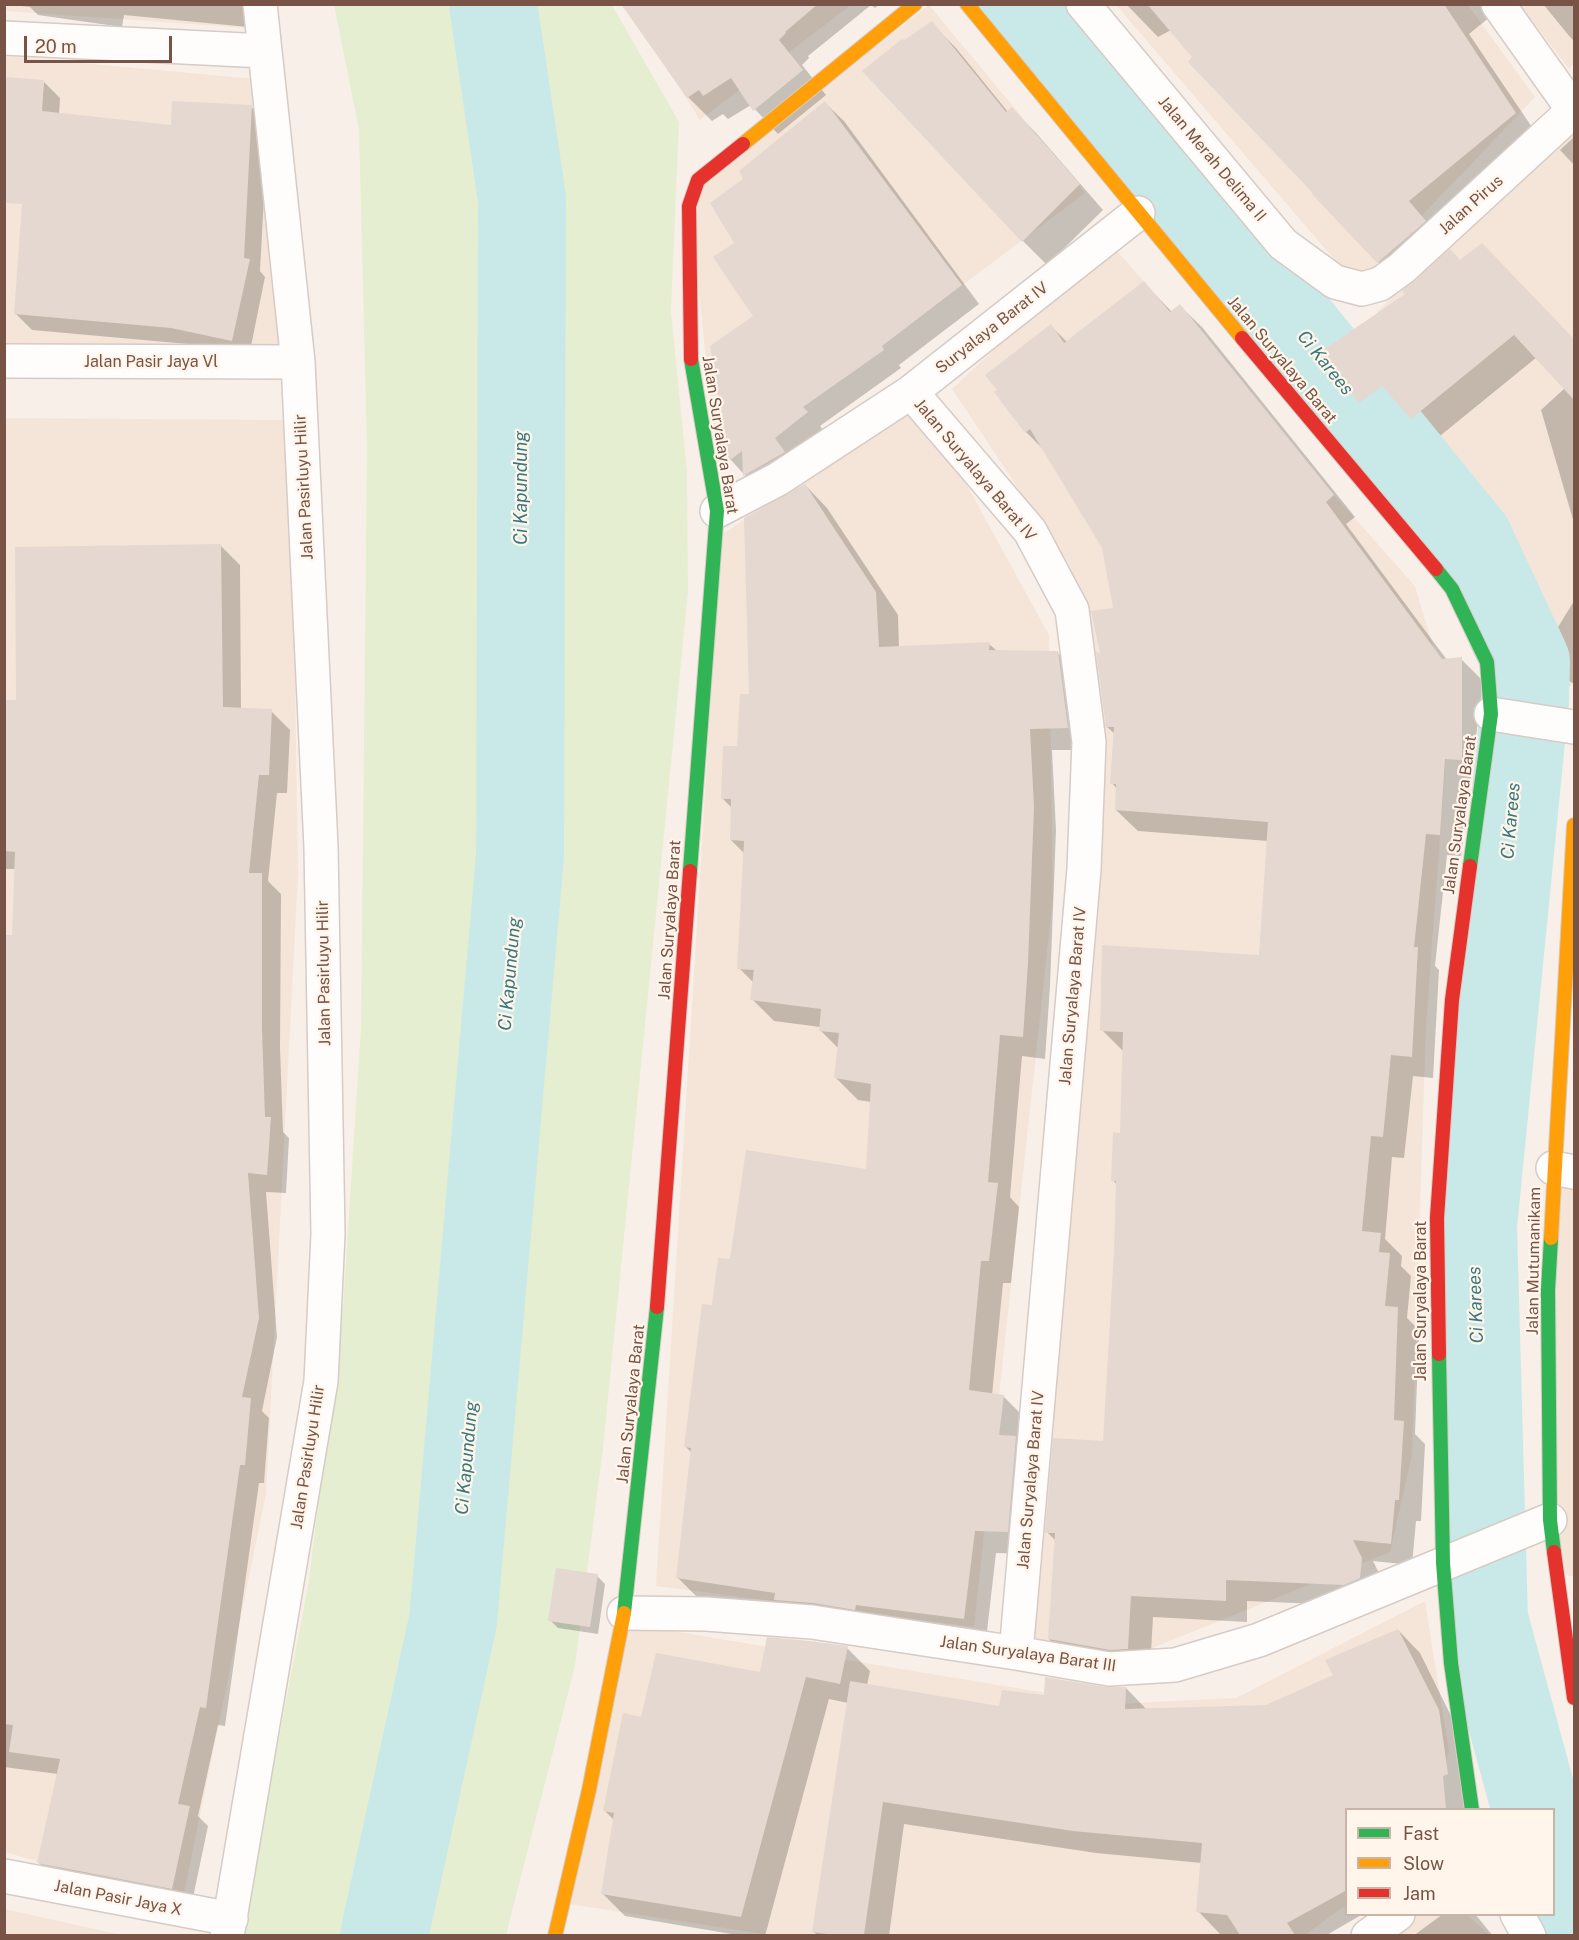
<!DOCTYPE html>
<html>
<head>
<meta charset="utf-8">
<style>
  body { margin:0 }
  #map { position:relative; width:1579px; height:1940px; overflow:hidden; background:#f8f0e8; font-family:"Public Sans",sans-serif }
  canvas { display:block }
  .frame { position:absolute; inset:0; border:6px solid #785346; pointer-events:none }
  .legend { position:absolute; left:1345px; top:1808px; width:210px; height:108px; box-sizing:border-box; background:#fff5ea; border:2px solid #c9b4a8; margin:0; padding:8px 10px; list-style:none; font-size:18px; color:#785346 }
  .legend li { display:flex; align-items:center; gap:12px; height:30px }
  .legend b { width:30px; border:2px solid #c9b4a8 }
  .scale { position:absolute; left:24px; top:36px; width:148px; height:27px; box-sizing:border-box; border:3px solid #785346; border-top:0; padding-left:8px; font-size:18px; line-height:21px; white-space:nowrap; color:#785346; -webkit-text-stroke:4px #fff5ea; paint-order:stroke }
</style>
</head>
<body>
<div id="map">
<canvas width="1579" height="1940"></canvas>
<div class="frame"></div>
<ul class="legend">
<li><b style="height:8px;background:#30b455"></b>Fast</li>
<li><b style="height:8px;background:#ff9f0a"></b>Slow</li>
<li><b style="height:8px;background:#e5322d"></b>Jam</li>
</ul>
<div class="scale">20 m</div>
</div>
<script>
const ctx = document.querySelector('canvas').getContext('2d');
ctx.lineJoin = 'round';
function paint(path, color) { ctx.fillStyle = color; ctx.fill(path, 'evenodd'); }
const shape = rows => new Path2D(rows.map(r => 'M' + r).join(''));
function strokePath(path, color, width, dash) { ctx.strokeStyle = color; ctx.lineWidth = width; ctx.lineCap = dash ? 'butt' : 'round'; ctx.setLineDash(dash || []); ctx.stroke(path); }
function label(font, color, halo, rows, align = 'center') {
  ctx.font = font + ' "Public Sans",sans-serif'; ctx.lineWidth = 4.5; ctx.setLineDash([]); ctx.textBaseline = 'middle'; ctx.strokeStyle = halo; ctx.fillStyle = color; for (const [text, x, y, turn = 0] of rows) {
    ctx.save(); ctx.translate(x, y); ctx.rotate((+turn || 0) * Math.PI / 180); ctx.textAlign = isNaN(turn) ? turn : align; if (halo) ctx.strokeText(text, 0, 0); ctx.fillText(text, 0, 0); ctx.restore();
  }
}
const residential = shape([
  [4,5,259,5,262,29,5,11],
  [627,5,851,5,700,120],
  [929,5,1085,193,718,469,688,193],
  [1116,5,1468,5,1535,97,1356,285],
  [1520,5,1574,5,1574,63,1569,69],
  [5,56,278,81,278,359,5,345],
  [1574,123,1574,682,1546,714,1377,312],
  [1109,242,1415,586,1450,703,1426,1026,1412,1455,1390,1552,1140,1653,1027,1644,1090,936,1071,568,952,389],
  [922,403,1049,635,1053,897,974,1627,656,1586,721,535],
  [4,418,291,420,298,874,266,1494,182,1903,5,1852],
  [1551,1180,1574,1186,1574,1577,1554,1572],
  [1425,1601,1449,1751,1434,1809,1346,1810,1346,1905,1305,1935,770,1935,556,1902,630,1624,1113,1704,1236,1698],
  [4,1909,5,1909,122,1935,5,1935],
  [1411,1914,1467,1915,1490,1935,1377,1936]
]);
const green = shape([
  [334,5,612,5,679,122,671,311,687,471,688,592,603,1448,575,1666,506,1935,241,1936,308,1586,343,1308,361,1028,367,449,359,130]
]);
const shadow = shape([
  [4,4,250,4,248,27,124,15,122,27,38,15,30,7],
  [623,4,880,4,875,8,871,5,808,56,809,58,802,65,826,95,778,134,751,105,728,119,723,114,712,121,688,97],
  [1126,4,1506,4,1469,34,1538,136,1400,285,1314,194,1171,30,1158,37],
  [1543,4,1574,4,1574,41,1570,37],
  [931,23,956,48,1008,112,1012,109,1036,133,1103,210,1047,265,1023,241,904,42],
  [44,82,60,98,59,115,172,127,251,107,268,123,260,271,265,277,249,356,188,344,32,330,16,314],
  [825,103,844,121,979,304,899,365,901,368,820,426,825,432,762,494,731,460,711,347,755,316,736,243,745,179],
  [1574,137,1574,165,1560,150],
  [1460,262,1574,341,1574,523,1541,410,1565,388,1537,357,1435,440,1404,409,1382,425,1360,402],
  [1144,283,1172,312,1180,306,1202,327,1355,517,1346,524,1447,660,1461,659,1483,681,1461,856,1447,855,1435,966,1439,970,1433,1078,1413,1076,1404,1158,1392,1157,1385,1239,1402,1256,1401,1266,1411,1276,1407,1318,1419,1330,1415,1434,1425,1444,1421,1521,1416,1521,1412,1565,1373,1561,1383,1581,1367,1606,1247,1601,1247,1622,1153,1617,1150,1670,1071,1661,1049,1639,1056,1541,1047,1532,1105,1443,1115,1251,1117,1185,1113,1180,1121,1134,1124,1052,1102,1030,1261,956,1268,841,1138,831,1116,810,1117,789,1112,783,1115,734,1107,727,1102,654,1115,609,1104,547,1046,452,1026,432,1051,326,1067,342],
  [805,485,827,508,898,615,899,648,989,644,997,651,1058,653,1080,675,1090,750,1052,750,1056,830,1050,986,1045,1059,1022,1056,1010,1197,1019,1207,1011,1283,1003,1283,992,1395,1003,1396,1025,1418,1029,1554,996,1553,986,1640,699,1599,677,1577,692,1453,686,1447,714,1307,732,1260,867,1171,871,1102,858,1100,836,1078,839,1049,820,1030,820,1027,774,1021,752,999,754,983,739,968,745,854,731,840,732,808,722,798,739,748],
  [221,546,240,565,241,710,271,711,290,730,287,793,277,793,268,881,281,894,280,1048,283,1132,289,1138,286,1193,266,1192,277,1337,262,1411,269,1418,264,1483,259,1483,225,1726,218,1725,198,1816,208,1826,191,1907,58,1882,39,1863,58,1774,4,1767,4,936,14,936,16,869,4,869,4,701,18,702],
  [1574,601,1574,684,1563,677,1541,655],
  [597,1576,605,1584,598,1634,558,1628,550,1620],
  [1398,1630,1420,1653,1460,1734,1465,1810,1346,1810,1346,1914,1363,1914,1325,1936,1241,1936,1220,1934,1198,1911,1202,1863,1096,1853,904,1824,889,1936,818,1936,814,1932,848,1703,829,1699,765,1936,743,1936,625,1916,602,1893,615,1821,605,1811,642,1718,761,1674,847,1648,870,1671,867,1685,1001,1708,1045,1697,1126,1688,1147,1710,1266,1707,1335,1676],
  [1443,1914,1475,1914,1493,1936,1413,1936]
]);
const river = shape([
  [1014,4,1127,120,1469,540,1526,662,1525,700,1473,1226,1484,1619,1536,1810],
  [1554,1857,1574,1908],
  [384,1936,453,1621,520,856,522,199,493,4]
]);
const building = shape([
  [621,4,818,4,785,32,786,33,779,40,803,70,753,111,731,78,703,96,699,90,687,98],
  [1147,4,1444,4,1516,113,1409,201,1426,221,1377,263,1312,194,1313,193,1188,62,1192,57],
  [932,21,1006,112,1012,107,1080,184,1022,242,862,71,902,39,904,40],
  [4,77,44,80,42,111,171,125,172,101,252,105,244,258,250,259,232,341,171,328,14,314,22,204,4,203],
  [825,101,962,285,882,346,884,350,803,407,808,412,775,438,785,452,743,476,742,451,729,461,710,346,753,316,713,257,734,243,710,203,743,179,739,171],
  [1482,243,1575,340,1575,401,1514,335,1411,419,1382,386,1359,403,1319,353,1405,294,1402,291,1450,249,1460,260],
  [1144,281,1170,312,1180,304,1334,495,1326,502,1442,659,1462,657,1462,760,1445,759,1440,835,1426,834,1414,947,1418,947,1412,1057,1391,1055,1383,1137,1371,1136,1362,1231,1381,1233,1379,1252,1390,1253,1385,1306,1398,1307,1394,1420,1404,1421,1399,1500,1395,1500,1391,1544,1353,1540,1362,1558,1360,1578,1344,1585,1226,1580,1226,1601,1131,1596,1128,1649,1110,1650,1048,1639,1055,1533,1045,1533,1053,1438,1103,1441,1114,1251,1116,1181,1111,1181,1113,1132,1120,1133,1123,1032,1100,1031,1102,945,1259,955,1268,822,1115,810,1116,784,1110,784,1114,727,1106,727,1096,652,1100,653,1091,611,1113,608,1102,548,1030,429,1025,433,994,392,997,390,985,375,1051,324,1064,343],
  [805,484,876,592,879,647,990,642,989,650,1058,651,1068,728,1030,729,1034,807,1028,963,1023,1037,1000,1035,988,1182,998,1183,989,1261,981,1261,969,1390,1004,1395,999,1435,1016,1436,1008,1532,975,1531,964,1619,856,1605,855,1610,813,1603,774,1600,775,1593,676,1578,691,1448,684,1447,702,1304,712,1305,718,1258,730,1259,746,1150,866,1169,871,1084,834,1078,839,1033,819,1031,821,1009,750,1000,754,970,737,969,744,841,730,840,731,799,721,799,723,746,737,746,740,694,749,694,744,518],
  [221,544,223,707,272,709,269,775,259,775,249,873,262,873,262,1029,265,1117,271,1117,267,1175,248,1173,259,1318,242,1397,251,1398,245,1465,240,1465,206,1708,200,1707,178,1804,190,1806,172,1889,37,1863,60,1759,9,1752,13,1725,4,1724,4,935,12,935,15,852,4,851,4,700,16,700,15,547],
  [556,1568,598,1574,590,1627,548,1621],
  [1398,1629,1439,1710,1448,1774,1443,1776,1446,1809,1347,1809,1347,1890,1287,1923,1295,1935,1240,1935,1227,1915,1196,1912,1202,1843,1073,1831,883,1802,864,1935,834,1935,812,1932,850,1681,999,1706,1002,1690,1044,1695,1045,1677,1106,1687,1126,1687,1125,1709,1266,1705,1333,1675,1325,1660],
  [767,1637,810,1641,848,1646,840,1684,806,1677,741,1917,601,1894,614,1813,603,1811,623,1713,641,1717,656,1653,760,1672]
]);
const street = shape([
  [1083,4,1283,244,1335,282,1362,289,1380,284,1402,268,1574,110],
  [1498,4,1574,111],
  [4,38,264,51],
  [4,361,298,362],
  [911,392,1030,531,1072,610,1089,742,1084,869,1016,1653],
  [717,511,778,479,911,392,1138,213],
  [1491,714,1574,727],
  [1553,1168,1574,1172],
  [624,1613,706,1614,812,1622,1016,1653,1109,1669,1175,1665,1259,1640,1550,1520],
  [4,1876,231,1919],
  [1517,1914,1529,1936],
  [227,1936,321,1381,328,1234,321,847,298,362,260,4],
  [1368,1936,1398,1914]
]);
const fast = shape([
  [1436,569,1452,589,1487,662,1491,714,1470,866],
  [690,871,717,511,691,359],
  [1551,1238,1548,1290,1550,1520,1554,1552],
  [1439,1354,1443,1563,1451,1663,1472,1810],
  [624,1613,657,1307]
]);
const slow = shape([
  [967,4,1242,338],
  [743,144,915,4],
  [1551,1238,1574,825],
  [555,1936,589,1790,624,1613]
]);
const jam = shape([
  [1242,338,1436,569],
  [691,359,689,206,698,180,743,144],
  [657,1307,690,871],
  [1439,1354,1437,1218,1452,1000,1470,866],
  [1554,1552,1574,1698]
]);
const streetNames = [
  ["Jalan Merah Delima II",1212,159,50],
  ["Jalan Pirus",1471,205,-42],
  ["Suryalaya Barat IV",992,328,-38],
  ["Jalan Suryalaya Barat",1282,360,50],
  ["Jalan Pasir Jaya Vl",151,362],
  ["Jalan Suryalaya Barat",720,435,81],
  ["Jalan Suryalaya Barat IV",975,470,50],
  ["Jalan Pasirluyu Hilir",304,487,-93],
  ["Jalan Suryalaya Barat",1460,815,-82],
  ["Jalan Suryalaya Barat",670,920,-86],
  ["Jalan Pasirluyu Hilir",324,973,-91],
  ["Jalan Suryalaya Barat IV",1073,996,-85],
  ["Jalan Mutumanikam",1534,1261,-89],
  ["Jalan Suryalaya Barat",1421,1301,-90],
  ["Jalan Suryalaya Barat",631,1404,-84],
  ["Jalan Pasirluyu Hilir",308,1457,-81],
  ["Jalan Suryalaya Barat IV",1031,1480,-85],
  ["Jalan Suryalaya Barat III",1028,1654,8],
  ["Jalan Pasir Jaya X",118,1898,11]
];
const waterNames = [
  ["Ci Karees",1325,363,51],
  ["Ci Kapundung",521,488,-90],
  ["Ci Karees",1511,821,-85],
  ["Ci Kapundung",510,974,-85],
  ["Ci Karees",1476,1305,-92],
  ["Ci Kapundung",467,1458,-85]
];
paint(residential, '#f4e5d8');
paint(green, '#e5eed1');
paint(shadow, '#0003');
strokePath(river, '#c9e9e9', 88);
paint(building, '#e5d8d0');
strokePath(street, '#d6cbc5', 36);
strokePath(fast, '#d7ccc5', 16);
strokePath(slow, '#d7ccc5', 16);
strokePath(jam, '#d7ccc5', 16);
strokePath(street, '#fefdfc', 33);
strokePath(fast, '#30b455', 14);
strokePath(slow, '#ff9f0a', 14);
strokePath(jam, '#e5322d', 14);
label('16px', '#785346', '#fff5ea', streetNames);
label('italic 18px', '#39797e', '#fff5ea', waterNames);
</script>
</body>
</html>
